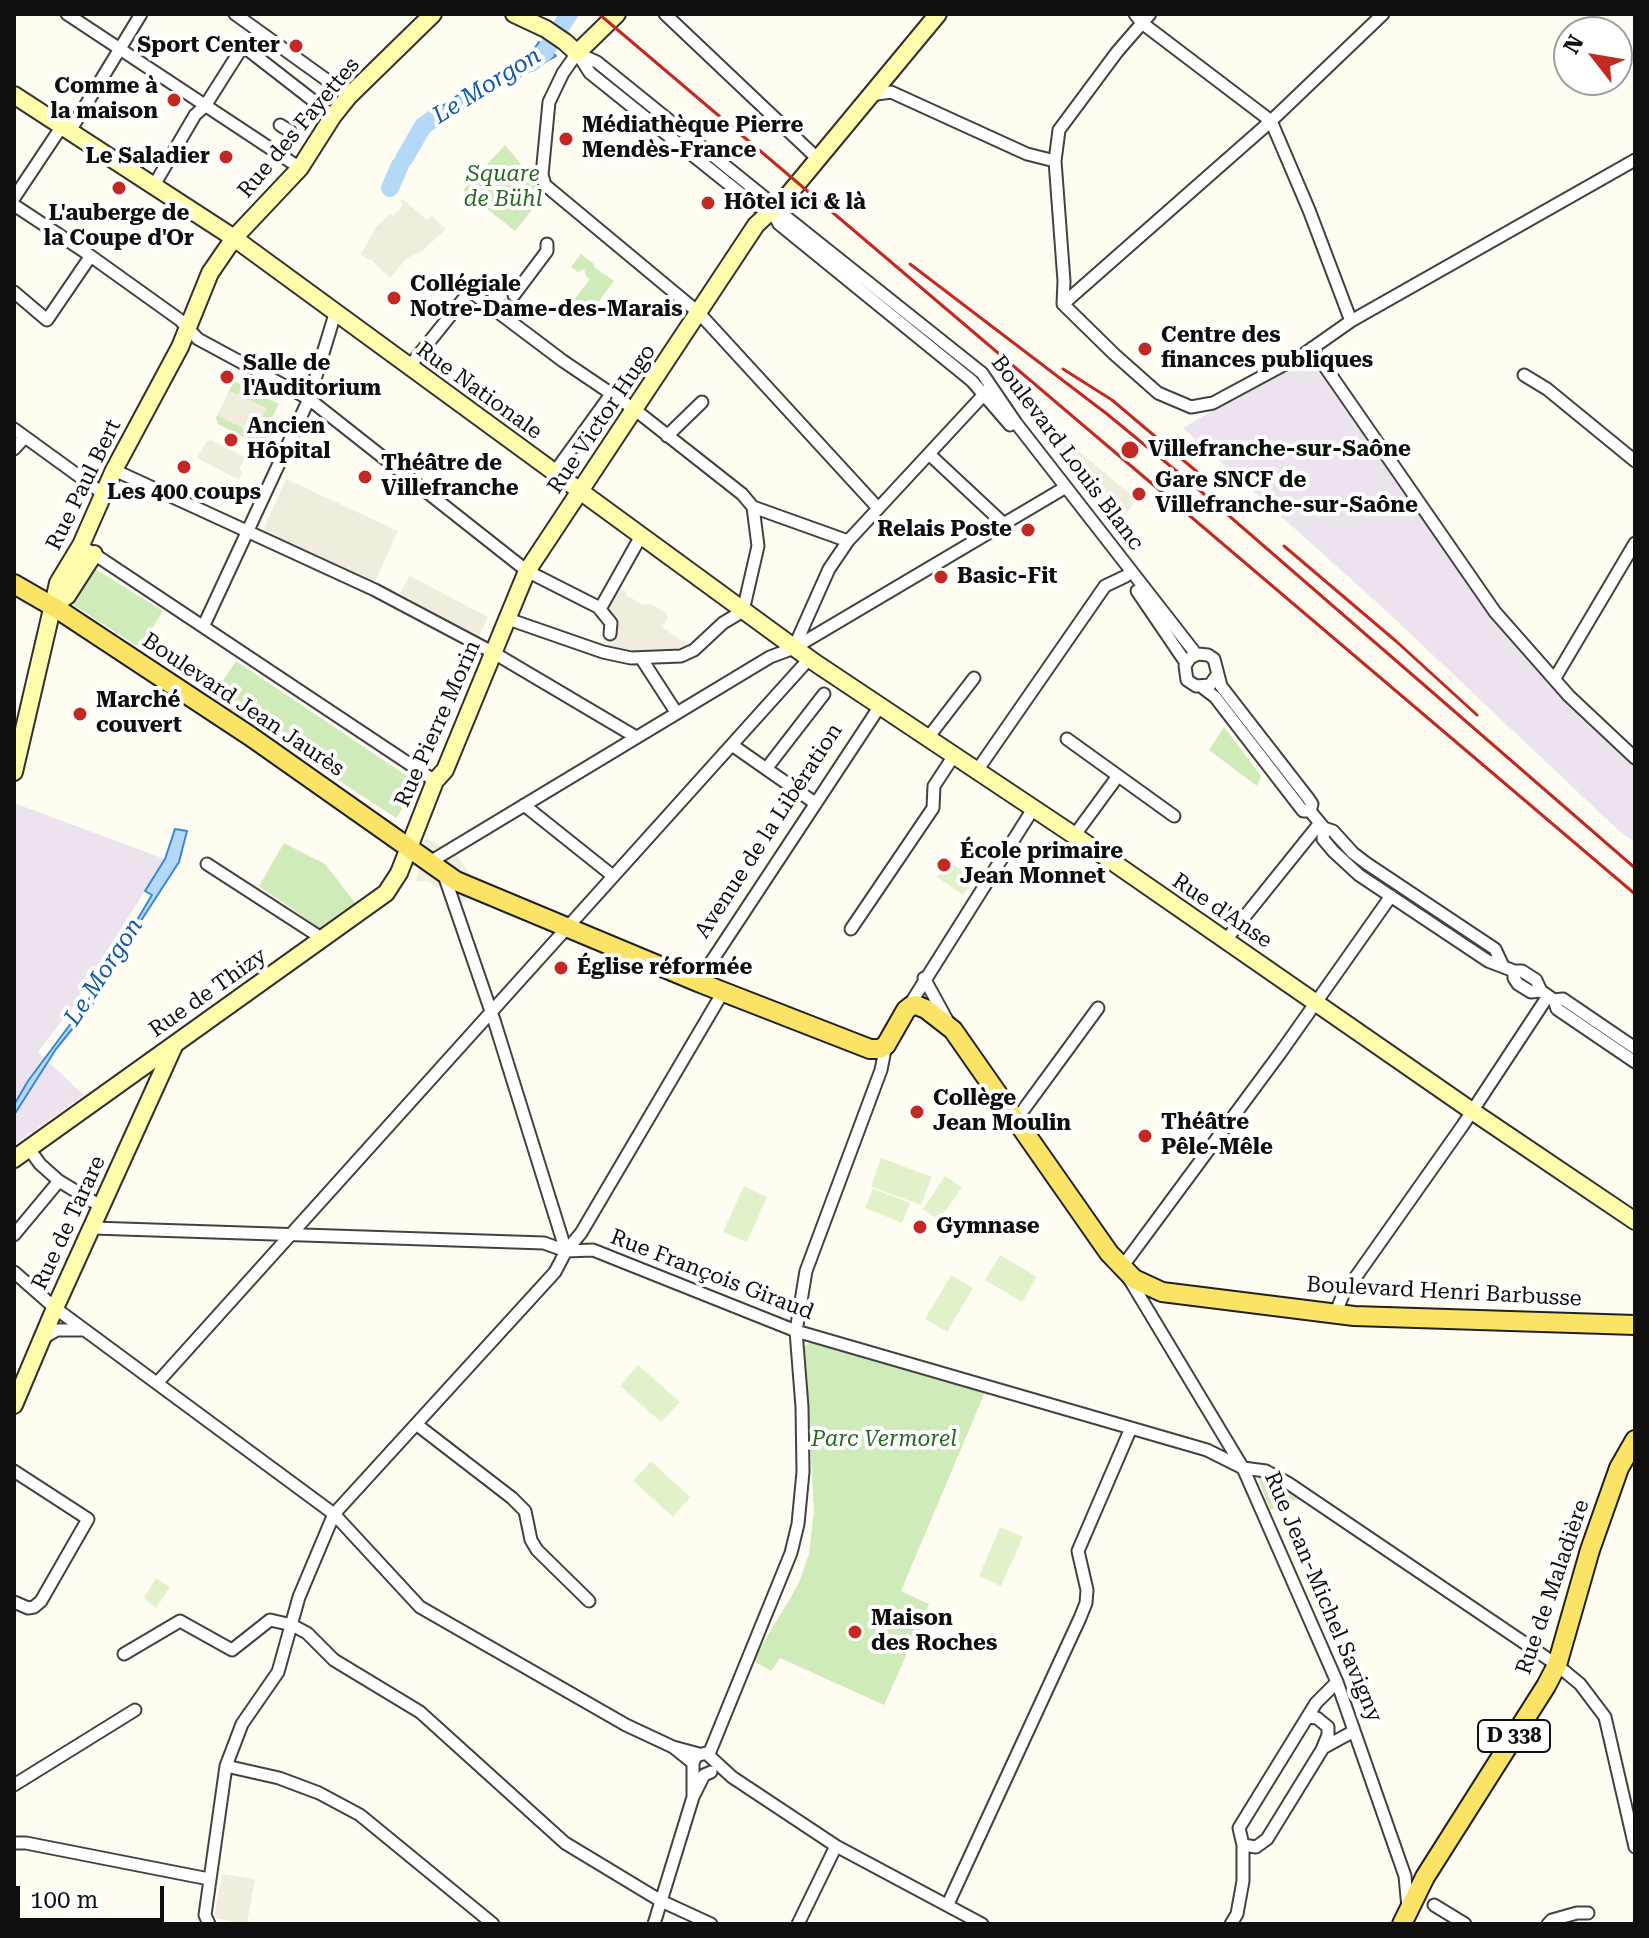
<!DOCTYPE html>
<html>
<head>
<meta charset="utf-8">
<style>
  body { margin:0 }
  #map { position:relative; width:1649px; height:1938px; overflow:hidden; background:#fffdf1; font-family:"Roboto Serif",serif }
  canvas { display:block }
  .frame { position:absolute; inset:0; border:16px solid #0f0f0f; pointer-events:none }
  .north { position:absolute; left:1553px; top:16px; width:80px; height:80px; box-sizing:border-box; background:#fff; border:2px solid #9f9f9f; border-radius:50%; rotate:301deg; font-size:22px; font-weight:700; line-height:32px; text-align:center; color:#0f0f0f }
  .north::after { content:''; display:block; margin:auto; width:28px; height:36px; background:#c32923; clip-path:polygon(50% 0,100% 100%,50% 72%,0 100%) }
  .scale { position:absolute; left:16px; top:1886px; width:148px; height:36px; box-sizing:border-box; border:4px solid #0f0f0f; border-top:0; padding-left:10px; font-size:24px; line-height:28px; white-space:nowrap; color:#0f0f0f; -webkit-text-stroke:6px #fff; paint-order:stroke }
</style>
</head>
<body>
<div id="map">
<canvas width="1649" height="1938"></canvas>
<div class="frame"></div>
<div class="north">N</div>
<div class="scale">100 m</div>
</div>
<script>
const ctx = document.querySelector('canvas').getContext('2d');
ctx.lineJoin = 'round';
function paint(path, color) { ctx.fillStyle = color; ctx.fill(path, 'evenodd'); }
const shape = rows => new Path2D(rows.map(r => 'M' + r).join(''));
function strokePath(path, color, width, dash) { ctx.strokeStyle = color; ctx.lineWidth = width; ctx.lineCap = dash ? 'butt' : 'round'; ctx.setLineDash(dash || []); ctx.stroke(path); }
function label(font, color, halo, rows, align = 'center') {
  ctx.font = font + ' "Roboto Serif",serif'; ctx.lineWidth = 8; ctx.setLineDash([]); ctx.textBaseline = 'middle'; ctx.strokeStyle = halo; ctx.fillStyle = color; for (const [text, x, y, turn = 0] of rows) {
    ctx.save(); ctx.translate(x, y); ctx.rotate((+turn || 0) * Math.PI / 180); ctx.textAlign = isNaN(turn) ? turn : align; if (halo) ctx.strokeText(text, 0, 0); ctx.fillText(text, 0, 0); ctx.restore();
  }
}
const industrial = shape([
  [1307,355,1492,618,1556,690,1635,767,1635,843,1617,829,1383,608,1183,428],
  [14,803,165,859,70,1010,38,1052,84,1095,14,1145]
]);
const green = shape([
  [505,145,533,179,543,196,515,231,463,190],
  [581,254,594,264,594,267,614,281,585,320,568,308,590,279,586,276,584,269,578,272,571,267],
  [234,381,279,404,266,429,269,432,262,446,218,424,216,418],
  [94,568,163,611,140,648,75,606,73,600],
  [236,661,419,784,396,818,212,697],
  [1224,727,1261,776,1257,786,1209,750],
  [284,843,325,864,356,904,321,929,259,886],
  [811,1341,985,1392,901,1591,929,1604,884,1705,780,1658,771,1671,753,1660,798,1585,809,1554,814,1512,805,1346],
  [1259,1474,1302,1497,1270,1510,1257,1475]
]);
const pitch = shape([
  [948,861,974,879,963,895,937,877],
  [881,1158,932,1177,921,1205,871,1187],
  [945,1176,962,1187,939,1220,923,1209],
  [744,1186,767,1197,747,1242,723,1232],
  [873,1189,910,1203,902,1223,865,1208],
  [1000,1255,1037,1277,1022,1302,985,1280],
  [951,1275,973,1288,947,1332,925,1319],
  [638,1365,680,1402,661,1422,620,1386],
  [651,1461,690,1497,673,1517,633,1481],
  [1000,1527,1023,1537,1001,1586,979,1576],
  [156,1578,170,1587,156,1608,144,1598]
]);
const plaza = shape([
  [403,199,427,220,432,216,446,229,421,252,407,258,390,278,370,259,368,260,361,254,377,226,390,214,393,216,403,205,400,201],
  [230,391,267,408,254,434,217,415],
  [211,440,245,457,239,469,242,471,239,480,197,458,206,442],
  [1067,441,1137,500,1115,527,1059,452],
  [286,479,398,531,373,586,262,532],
  [410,576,488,617,478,639,400,593],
  [620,589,627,592,626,595,643,605,651,604,666,613,668,618,662,627,691,647,687,651,654,656,603,649,614,636,606,609,616,590,619,591],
  [426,838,457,855,471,876,468,897,462,903,427,881,416,881],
  [222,1874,255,1879,247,1924,214,1918]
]);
const water = shape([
  [539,42,556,56,430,128,423,136,418,123,471,86,474,87,491,79,531,53,539,42],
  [175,829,187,831,179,862,124,947,103,991,56,1049,14,1115,14,1105,28,1081,92,995,152,895,145,891,165,859,175,829]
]);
const river = shape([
  [531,63,544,53,569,14],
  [404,159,423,126,439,115],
  [390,188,400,165]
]);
const streetTunnel = shape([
  [290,131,303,141],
  [503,309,514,295]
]);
const street = shape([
  [67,14,300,168],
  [235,14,349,96],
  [665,14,818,159],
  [1135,14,1142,23,1271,121,1309,210,1351,321],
  [577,53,590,73,746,198,757,206,785,216,982,373,1016,423,1196,654],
  [577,53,597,62,764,197,779,224,972,381,1010,425],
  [577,53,563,73,549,102,542,175,545,185,699,313,878,508],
  [870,95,891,92,1027,154,1055,161],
  [280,125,290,131],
  [70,131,141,14],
  [153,187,195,115,205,106,243,46,333,116],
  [14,198,62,126],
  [14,205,85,252,180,320,198,339,309,399,527,571,598,607,611,623,610,634],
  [14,292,47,320,90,257],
  [514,295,547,251,547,244],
  [1063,304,1114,354,1158,393,1191,407,1213,403,1304,354,1351,321,1635,160],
  [1063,304,1271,121,1383,14],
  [1063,304,1064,281,1055,161,1059,130,1117,52,1150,14],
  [1312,348,1495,612,1569,696,1635,758],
  [409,367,470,291,563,361,634,409,742,494,753,507],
  [1524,375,1547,389,1635,461],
  [14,429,25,437,14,449],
  [667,436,702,402],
  [25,437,105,495],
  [929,454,1004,524],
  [114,470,375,590,494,653,636,737],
  [554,473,612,393],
  [753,507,848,541],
  [88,550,435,781],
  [1137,591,1186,663],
  [600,609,641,536],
  [508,619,603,652,631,658,681,656,694,650,723,623,743,611,758,546,753,507],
  [204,625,309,399,335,314],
  [796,643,829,569,848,541,989,389],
  [641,658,676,712],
  [1217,675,1210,685,1196,686,1187,680,1185,666,1190,658,1198,654,1208,655,1214,659,1221,686,1308,798,1312,804,1310,811],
  [1555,678,1635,543],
  [1202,687,1215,697,1303,811,1310,811,1324,828,1333,831,1353,853,1366,863,1495,949,1503,966],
  [927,739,974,678],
  [1067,739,1174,816],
  [732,745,815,803],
  [766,769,824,694],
  [976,772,1105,586,1126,576],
  [524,805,613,876],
  [1324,828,1323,839,1333,851,1359,875,1488,961,1514,971,1522,971,1536,980,1541,991,1554,1000,1557,1009,1635,1062],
  [1074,836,1118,776],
  [430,862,770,657,794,648,1066,487],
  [207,864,323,939],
  [444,875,494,1020,566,1251],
  [1391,896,1281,1052,1122,1267,1243,1468,1337,1682,1405,1876,1408,1908],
  [851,929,933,808,934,786,953,757],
  [1225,941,1320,823],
  [1514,971,1514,978,1518,984,1531,992,1541,991],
  [924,978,947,1020],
  [698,982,880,706],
  [1554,1000,1563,999,1635,1048],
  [907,1009,1033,809],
  [1016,1120,1098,1008],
  [29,1149,40,1164,59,1181,102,1207],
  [93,1228,544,1243,566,1251,593,1250,796,1331,1207,1450,1243,1468,1266,1471,1288,1483,1557,1665,1580,1684,1605,1717,1635,1847],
  [14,1235,59,1181],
  [14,1272,55,1308,334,1514,420,1607,626,1725,673,1747],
  [1335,1314,1343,1295,1463,1125,1548,996],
  [43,1338,57,1330,83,1330],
  [158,1382,809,659],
  [416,1424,512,1498,525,1511,531,1540,537,1550,589,1601],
  [14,1471,88,1519,41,1601,34,1607,28,1608,14,1602],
  [124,1654,180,1621,232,1650,270,1620,292,1625,307,1633,334,1660,420,1712,565,1843,661,1901,711,1924],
  [1307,1717,1317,1718,1328,1727,1328,1735,1323,1747],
  [709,1754,791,1553,798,1524,803,1472,802,1407,796,1331,806,1271,881,1070,886,1045],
  [693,1763,673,1747,699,1754],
  [226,1766,279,1778,319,1793,360,1815,493,1924],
  [14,1785,135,1710],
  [693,1797,693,1763,696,1756,706,1753,732,1777,836,1846,982,1924],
  [14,1843,26,1843,209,1879],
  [1243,1845,1256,1847,1267,1839,1323,1748,1354,1731],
  [948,1904,1080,1618,1086,1603,1087,1590,1078,1551,1131,1428],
  [1434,1905,1465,1924],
  [209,1924,205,1915,226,1766,242,1724,278,1672,299,1597,334,1514,555,1272,566,1251,581,1233,723,992],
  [654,1924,693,1797,704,1775,711,1772],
  [798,1924,836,1846],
  [1231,1924,1237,1914,1243,1881,1243,1845,1239,1828,1316,1703,1337,1682],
  [1548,1924,1552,1920,1577,1913,1588,1913]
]);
const secondary = shape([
  [514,14,546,29,565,42,577,53,617,14],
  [14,95,234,238,814,662,1081,840,1472,1111,1635,1221],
  [51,606,67,596,94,554],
  [14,772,58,583,81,545,114,470,180,347,210,273,234,238,300,168,333,116,349,96,433,14],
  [14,1159,386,893,399,873,435,781,445,770,527,571,756,225,788,195,938,14],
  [14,1405,55,1308,174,1046]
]);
const primary = shape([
  [14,584,59,610,250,736,456,881,698,982,870,1049,880,1049,886,1045,906,1010,911,1006,916,1005,926,1009,953,1030,1109,1253,1134,1279,1162,1292,1354,1316,1635,1325],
  [1402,1924,1425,1877,1546,1686,1557,1665,1590,1550,1619,1468,1635,1440]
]);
const rail = shape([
  [599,14,1635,894],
  [910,264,1107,414,1197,488,1635,868],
  [1063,369,1112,400,1202,476],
  [1284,546,1397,642,1477,715]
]);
const markers = [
  [296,46,8,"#c32923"],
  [174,100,8,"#c32923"],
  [566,139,8,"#c32923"],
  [226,157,8,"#c32923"],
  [119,188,8,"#c32923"],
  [708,203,8,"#c32923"],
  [394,298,8,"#c32923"],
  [1145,349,8,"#c32923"],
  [227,377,8,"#c32923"],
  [231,440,8,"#c32923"],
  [1130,450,10,"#c32923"],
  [184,467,8,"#c32923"],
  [365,477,8,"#c32923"],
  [1139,494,8,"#c32923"],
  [1028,530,8,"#c32923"],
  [941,577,8,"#c32923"],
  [80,714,8,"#c32923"],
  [944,865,8,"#c32923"],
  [561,968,8,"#c32923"],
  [917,1112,8,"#c32923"],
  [1145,1136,8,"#c32923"],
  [920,1227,8,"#c32923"],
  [855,1632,8,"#c32923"]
];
const shields = [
  [1514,1736,72]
];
const shieldNames = [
  ["D 338",1514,1736]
];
const poiNames = [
  ["Sport Center",280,46,"right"],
  ["Comme à",158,87,"right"],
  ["la maison",158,112,"right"],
  ["Médiathèque Pierre",582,126],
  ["Mendès-France",582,151],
  ["Le Saladier",210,157,"right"],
  ["Hôtel ici & là",724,203],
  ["L'auberge de",119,214,"center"],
  ["la Coupe d'Or",119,239,"center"],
  ["Collégiale",410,285],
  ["Notre-Dame-des-Marais",410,310],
  ["Centre des",1161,336],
  ["finances publiques",1161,361],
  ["Salle de",243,364],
  ["l'Auditorium",243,389],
  ["Ancien",247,427],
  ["Hôpital",247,452],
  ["Villefranche-sur-Saône",1148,450],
  ["Théâtre de",381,464],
  ["Villefranche",381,489],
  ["Gare SNCF de",1155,481],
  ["Villefranche-sur-Saône",1155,506],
  ["Les 400 coups",184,493,"center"],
  ["Relais Poste",1012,530,"right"],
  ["Basic-Fit",957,577],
  ["Marché",96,701],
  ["couvert",96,726],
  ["École primaire",960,852],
  ["Jean Monnet",960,877],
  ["Église réformée",577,968],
  ["Collège",933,1099],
  ["Jean Moulin",933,1124],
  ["Théâtre",1161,1123],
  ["Pêle-Mêle",1161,1148],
  ["Gymnase",936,1227],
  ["Maison",871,1619],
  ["des Roches",871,1644]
];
const streetNames = [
  ["Rue des Fayettes",299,128,-50],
  ["Rue Nationale",479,391,36],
  ["Rue Victor Hugo",602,419,-56],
  ["Boulevard Louis Blanc",1067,453,53],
  ["Rue Paul Bert",84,485,-64],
  ["Boulevard Jean Jaurès",243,705,34],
  ["Rue Pierre Morin",438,724,-66],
  ["Avenue de la Libération",769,831,-57],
  ["Rue d'Anse",1222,911,34],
  ["Rue de Thizy",208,993,-35],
  ["Rue de Tarare",69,1223,-65],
  ["Rue François Giraud",712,1275,21],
  ["Boulevard Henri Barbusse",1444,1292,3],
  ["Rue de Maladière",1553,1587,-71],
  ["Rue Jean-Michel Savigny",1323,1597,67]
];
const parkNames = [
  ["Square",503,175],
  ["de Bühl",503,200],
  ["Parc Vermorel",884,1440]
];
const waterNames = [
  ["Le Morgon",487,86,-32],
  ["Le Morgon",104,972,-57]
];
paint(industrial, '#ede3ee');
paint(green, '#cfebb9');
paint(pitch, '#e1f2cb');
paint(plaza, '#f0eddf');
paint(water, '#b4d9f8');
strokePath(water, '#3987d1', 2);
strokePath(river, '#b4d9f8', 18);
strokePath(streetTunnel, '#dbd9cf', 11, [11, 5.5]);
strokePath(street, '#424242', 15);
strokePath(secondary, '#313131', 20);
strokePath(primary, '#202020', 22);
strokePath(street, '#fff', 11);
strokePath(secondary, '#fffdac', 16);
strokePath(primary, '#fbe465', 18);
strokePath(rail, '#c32923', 3);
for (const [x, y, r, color] of markers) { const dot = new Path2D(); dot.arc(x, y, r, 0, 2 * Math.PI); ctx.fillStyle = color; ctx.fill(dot); strokePath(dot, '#fff', 3); }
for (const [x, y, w] of shields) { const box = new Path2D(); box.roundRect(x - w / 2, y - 16, w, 32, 6); ctx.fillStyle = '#fff'; ctx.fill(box); strokePath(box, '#0f0f0f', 2); }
label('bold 20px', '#0f0f0f', null, shieldNames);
label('bold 22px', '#0f0f0f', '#fff', poiNames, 'left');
label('22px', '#0f0f0f', '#fff', streetNames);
label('italic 22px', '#26691d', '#fff', parkNames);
label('italic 24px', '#1459a5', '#fff', waterNames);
</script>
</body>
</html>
